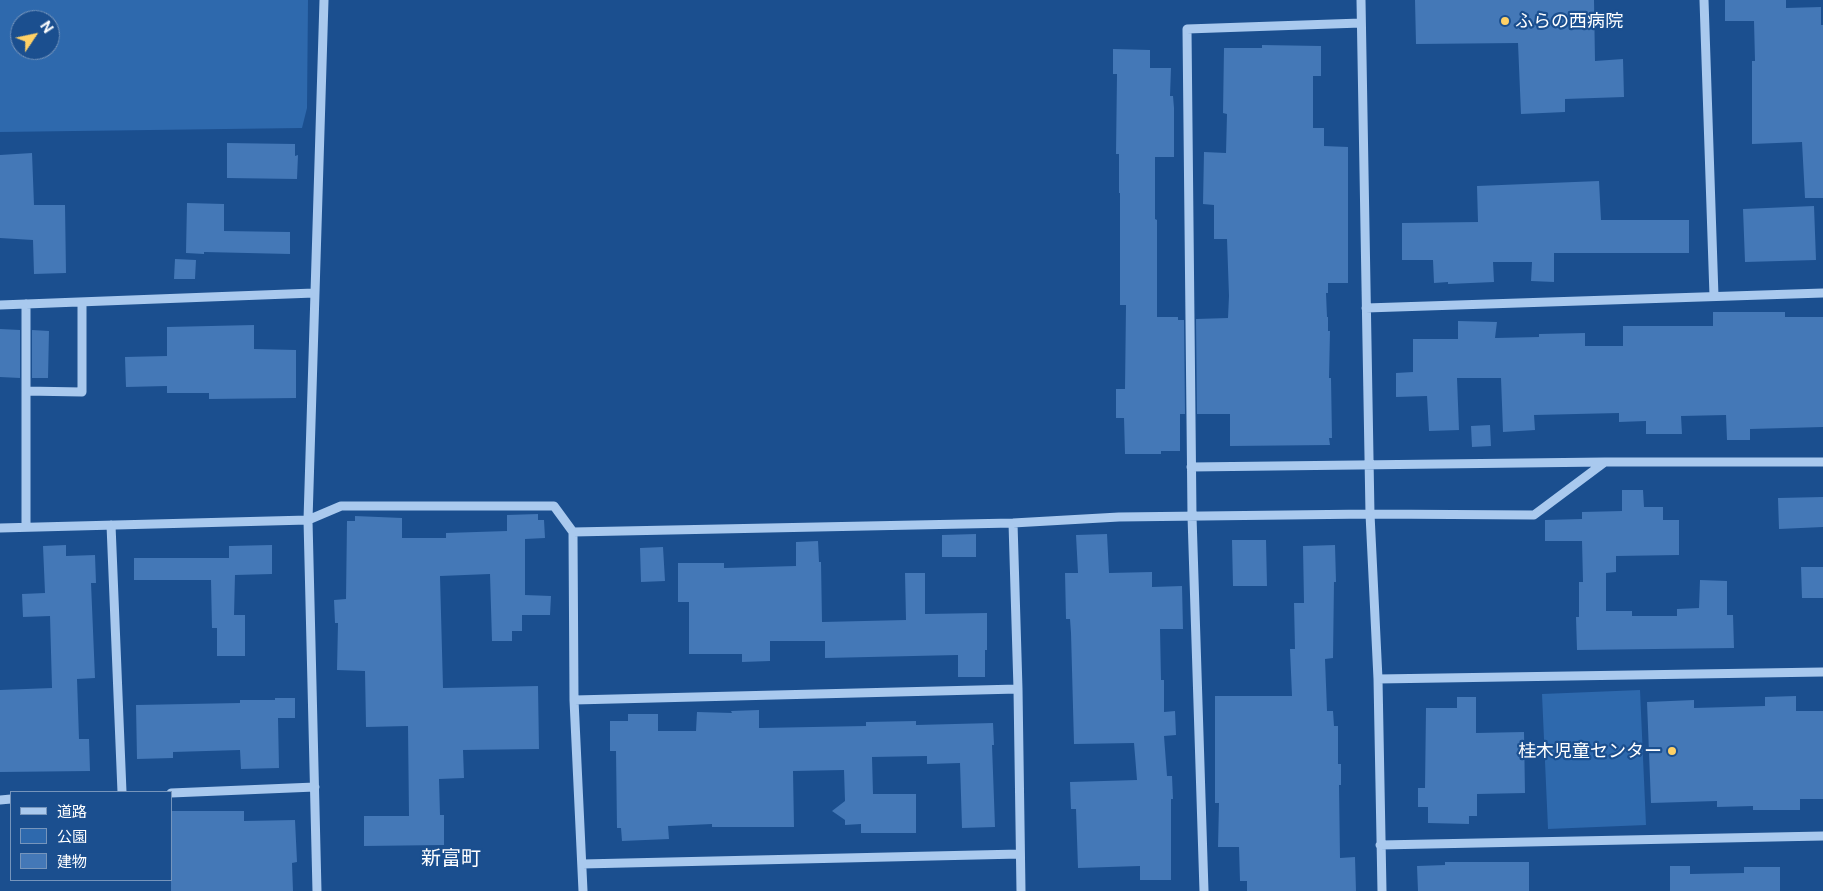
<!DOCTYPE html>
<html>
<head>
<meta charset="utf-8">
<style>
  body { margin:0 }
  #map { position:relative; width:1823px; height:891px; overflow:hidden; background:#1b4f8f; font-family:"Public Sans","Noto Sans JP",sans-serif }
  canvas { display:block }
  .legend { position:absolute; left:10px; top:791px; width:162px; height:90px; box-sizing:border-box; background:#1b4f8f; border:1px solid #7695bc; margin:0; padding:6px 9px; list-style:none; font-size:15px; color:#fff }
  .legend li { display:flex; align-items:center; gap:10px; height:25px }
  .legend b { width:25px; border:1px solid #7695bc }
  .north { position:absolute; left:10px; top:10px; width:50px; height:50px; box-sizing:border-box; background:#1b4f8f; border:1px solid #7695bc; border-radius:50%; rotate:56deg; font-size:14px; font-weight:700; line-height:20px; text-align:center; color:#fff }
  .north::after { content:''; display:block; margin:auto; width:18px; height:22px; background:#ffd166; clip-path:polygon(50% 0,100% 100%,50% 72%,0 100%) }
</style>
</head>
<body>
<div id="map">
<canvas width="1823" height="891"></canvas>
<ul class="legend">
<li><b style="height:6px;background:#a9c9ee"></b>道路</li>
<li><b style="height:14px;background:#2e69ad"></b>公園</li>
<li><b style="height:14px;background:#4478b7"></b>建物</li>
</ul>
<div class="north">N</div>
</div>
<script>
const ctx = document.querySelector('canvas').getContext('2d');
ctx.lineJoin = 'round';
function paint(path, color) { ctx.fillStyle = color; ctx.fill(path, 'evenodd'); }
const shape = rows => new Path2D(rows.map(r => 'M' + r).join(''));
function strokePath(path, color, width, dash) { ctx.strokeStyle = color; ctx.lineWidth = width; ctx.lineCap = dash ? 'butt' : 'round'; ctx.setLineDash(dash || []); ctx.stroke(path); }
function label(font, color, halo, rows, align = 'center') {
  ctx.font = font + ' "Public Sans","Noto Sans JP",sans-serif'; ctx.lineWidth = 4.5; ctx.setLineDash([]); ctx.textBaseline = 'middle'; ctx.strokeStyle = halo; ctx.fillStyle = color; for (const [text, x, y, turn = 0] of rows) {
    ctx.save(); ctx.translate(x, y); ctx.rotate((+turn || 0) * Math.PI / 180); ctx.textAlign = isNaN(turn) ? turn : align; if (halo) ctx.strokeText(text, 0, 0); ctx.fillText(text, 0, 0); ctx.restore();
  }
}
const green = shape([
  [0,0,308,0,307,108,302,128,0,132],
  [20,20,50,20,50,50,20,50],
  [1640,690,1646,825,1548,829,1542,694]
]);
const building = shape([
  [1415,0,1594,0,1595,61,1623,59,1624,97,1565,99,1565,112,1521,114,1518,43,1416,44],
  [1725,0,1786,0,1786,8,1821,7,1821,25,1823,25,1823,198,1805,198,1802,142,1752,144,1752,61,1755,61,1754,21,1725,21],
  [1262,45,1321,46,1321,76,1313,76,1313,128,1324,128,1324,146,1348,147,1348,283,1328,283,1328,293,1326,293,1327,317,1328,317,1328,331,1330,331,1329,378,1331,378,1332,438,1329,438,1330,445,1230,446,1230,414,1197,414,1196,319,1228,318,1229,296,1227,239,1214,239,1214,205,1203,204,1204,152,1226,153,1227,114,1223,113,1224,48,1262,48],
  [1113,49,1150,50,1150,68,1171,68,1170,96,1173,96,1174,108,1174,157,1155,157,1155,219,1157,220,1157,317,1178,317,1178,320,1184,320,1185,414,1180,414,1180,451,1161,451,1161,454,1125,454,1124,418,1116,418,1116,389,1125,389,1126,305,1120,305,1120,193,1119,193,1119,154,1116,154,1117,74,1113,74],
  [227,143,295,144,295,156,298,155,297,179,227,178],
  [32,153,34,205,65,205,66,273,34,274,33,240,0,238,0,155],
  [1599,181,1601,220,1689,220,1689,253,1554,253,1554,282,1531,281,1532,262,1493,262,1494,282,1448,284,1448,282,1434,283,1433,260,1402,260,1402,223,1478,222,1477,186],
  [187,203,224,204,224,231,290,232,290,254,204,252,204,254,186,253],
  [1814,206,1816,260,1745,262,1743,209],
  [175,259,196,260,195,279,174,279],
  [1713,312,1785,312,1785,317,1823,317,1823,427,1750,429,1750,440,1727,440,1726,415,1681,416,1682,434,1646,434,1646,421,1619,422,1619,413,1534,415,1535,430,1503,432,1501,378,1457,378,1459,430,1429,431,1427,396,1396,397,1396,373,1413,372,1413,339,1458,339,1458,321,1497,322,1495,338,1539,337,1539,334,1585,333,1585,346,1623,346,1623,326,1713,326],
  [254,325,254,349,296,350,296,398,209,399,209,393,167,393,167,386,126,387,125,357,167,356,167,327],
  [0,329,20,330,20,378,0,377],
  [32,330,49,331,48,378,32,378],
  [1490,425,1491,446,1472,447,1471,426],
  [1622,490,1643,490,1644,507,1663,507,1663,520,1679,520,1679,555,1616,556,1616,572,1606,573,1606,611,1632,611,1632,616,1677,616,1677,609,1699,608,1700,580,1727,581,1727,615,1733,615,1734,648,1577,650,1576,617,1579,617,1579,582,1583,582,1582,541,1545,541,1545,520,1582,519,1582,512,1622,511],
  [1823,497,1823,527,1779,529,1778,498],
  [538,514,538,520,544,520,545,538,525,539,525,595,551,596,550,615,522,615,522,631,512,631,512,641,492,641,490,574,440,576,443,688,538,686,539,749,463,750,464,778,439,779,440,815,444,815,444,845,364,846,364,816,409,816,408,726,366,727,365,671,337,670,338,623,335,623,334,600,346,599,347,521,355,521,355,516,402,518,402,538,446,538,446,533,507,531,507,515],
  [976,534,976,557,942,557,942,535],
  [1107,534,1109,573,1152,572,1152,587,1182,586,1183,629,1160,629,1161,680,1164,680,1164,712,1175,711,1176,735,1164,736,1167,776,1172,776,1173,799,1171,799,1171,880,1140,880,1140,866,1078,868,1076,809,1071,809,1070,782,1137,780,1134,743,1074,744,1071,633,1070,619,1066,619,1065,573,1078,573,1076,535],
  [1232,540,1266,540,1267,586,1233,586],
  [818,541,819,562,821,562,822,622,906,620,905,573,925,573,925,614,987,613,987,650,985,650,985,677,958,677,958,655,825,658,825,641,770,641,770,661,742,662,742,654,689,654,689,602,678,602,678,563,724,563,724,568,796,566,796,542],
  [66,545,66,556,95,555,96,583,91,583,95,678,77,679,79,739,89,739,90,771,0,772,0,690,52,688,50,616,23,617,22,594,45,593,43,546],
  [272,545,272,574,235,575,234,615,245,615,245,656,217,656,217,628,212,628,211,580,134,580,134,558,229,558,229,546],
  [1335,545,1336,582,1334,582,1333,658,1325,659,1327,711,1333,711,1334,726,1338,726,1338,764,1341,764,1341,785,1339,785,1340,858,1355,857,1356,891,1247,891,1247,881,1240,881,1239,847,1218,847,1219,803,1215,803,1215,696,1292,696,1290,649,1295,649,1294,603,1304,603,1303,546],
  [663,547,665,581,641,582,640,548],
  [1801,567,1823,567,1823,598,1802,598],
  [1796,696,1796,711,1823,711,1823,799,1800,799,1800,810,1753,810,1753,806,1717,807,1717,801,1651,803,1647,702,1694,700,1694,708,1765,706,1765,697],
  [1457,697,1476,697,1476,733,1524,732,1525,793,1477,794,1477,816,1469,816,1469,824,1428,823,1428,807,1418,807,1418,788,1425,788,1426,708,1457,708],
  [275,698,295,698,295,718,278,718,279,768,241,769,240,750,173,752,173,758,137,759,136,705,240,703,240,700,275,700],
  [759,710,759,728,866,726,866,722,916,721,916,725,993,723,994,745,992,745,995,827,962,828,960,763,927,764,927,756,872,757,873,794,916,794,916,833,861,833,861,824,845,825,845,820,832,811,845,801,844,770,793,771,794,827,712,827,712,824,668,826,669,839,622,841,621,828,617,828,616,751,610,751,610,721,628,721,628,714,658,714,658,731,696,731,697,712,732,713,731,711],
  [171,811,244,811,244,821,295,820,297,862,292,863,293,891,171,891],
  [1445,862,1529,862,1529,891,1418,891,1417,866,1445,865],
  [1670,866,1690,866,1690,874,1744,873,1744,867,1780,867,1780,891,1670,891]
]);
const minor = shape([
  [1361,0,1370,514,1378,679,1382,891],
  [1704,0,1714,296],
  [26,304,26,527],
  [0,305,314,293],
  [1366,308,1823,293],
  [26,391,82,392,82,302],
  [1191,467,1605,462],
  [1013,523,1018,689,1021,891],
  [111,525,122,792],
  [0,528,308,520,341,506,554,506,573,532,574,700,583,891],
  [573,532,1013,523,1119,517,1370,514,1534,515,1605,462,1823,462],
  [1378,679,1823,672],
  [574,700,1018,689],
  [171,793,315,787],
  [0,800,11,799],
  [1380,845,1823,836],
  [582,864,1020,854],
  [317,891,308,520,324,0],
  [1204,891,1192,516,1187,29,1361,23]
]);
const markers = [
  [1505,21,5,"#ffd166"],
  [1672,751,5,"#ffd166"]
];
const poiNames = [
  ["ふらの西病院",1515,21],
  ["桂木児童センター",1662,751,"right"]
];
const quarterNames = [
  ["新富町",451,859]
];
paint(green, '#2e69ad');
paint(building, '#4478b7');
strokePath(minor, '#a9c9ee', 9);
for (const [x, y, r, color] of markers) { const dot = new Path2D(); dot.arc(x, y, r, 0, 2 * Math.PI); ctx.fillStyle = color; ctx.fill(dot); strokePath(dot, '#1b4f8f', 2); }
label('18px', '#fff', '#1b4f8f', poiNames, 'left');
label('20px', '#fff', '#1b4f8f', quarterNames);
</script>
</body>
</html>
